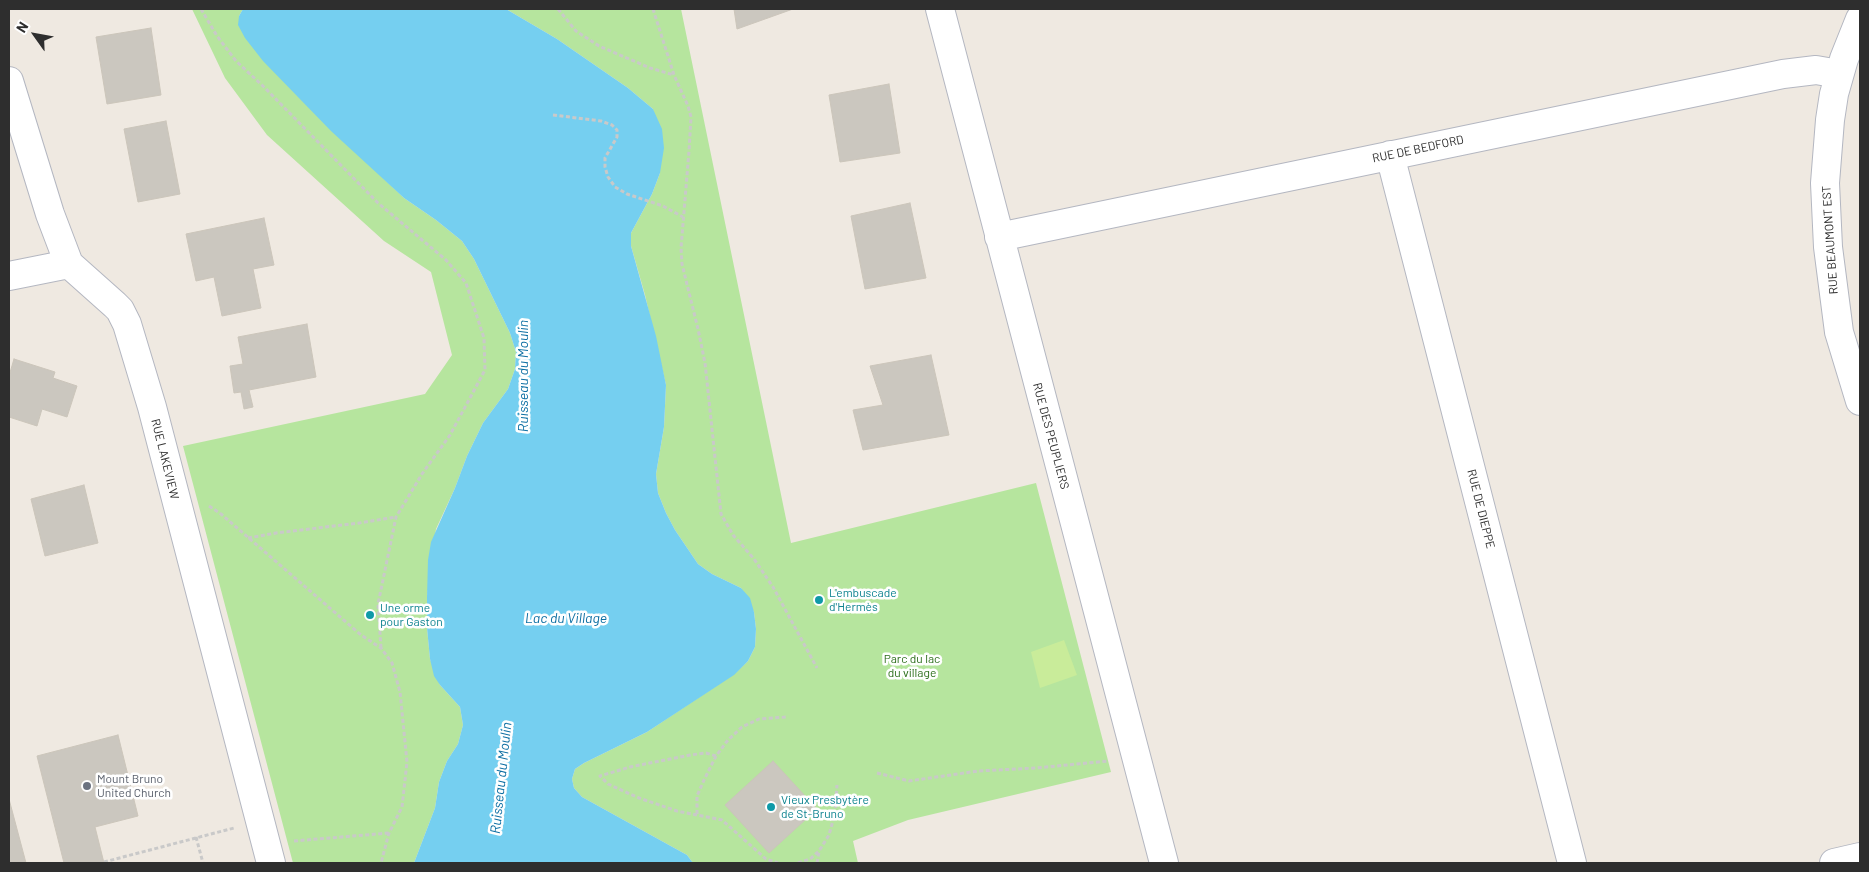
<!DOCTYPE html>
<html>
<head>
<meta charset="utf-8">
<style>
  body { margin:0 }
  #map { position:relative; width:1869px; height:872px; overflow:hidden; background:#efe9e1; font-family:Barlow,sans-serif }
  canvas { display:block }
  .frame { position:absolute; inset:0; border:10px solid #2e2e2e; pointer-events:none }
  .north { position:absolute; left:10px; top:10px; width:50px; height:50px; -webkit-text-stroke:4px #fff; paint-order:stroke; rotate:302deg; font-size:14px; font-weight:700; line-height:20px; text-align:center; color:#2e2e2e }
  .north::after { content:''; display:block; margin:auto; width:18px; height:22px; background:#2e2e2e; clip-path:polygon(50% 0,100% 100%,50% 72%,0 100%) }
</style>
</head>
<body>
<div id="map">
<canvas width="1869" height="872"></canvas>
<div class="frame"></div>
<div class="north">N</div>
</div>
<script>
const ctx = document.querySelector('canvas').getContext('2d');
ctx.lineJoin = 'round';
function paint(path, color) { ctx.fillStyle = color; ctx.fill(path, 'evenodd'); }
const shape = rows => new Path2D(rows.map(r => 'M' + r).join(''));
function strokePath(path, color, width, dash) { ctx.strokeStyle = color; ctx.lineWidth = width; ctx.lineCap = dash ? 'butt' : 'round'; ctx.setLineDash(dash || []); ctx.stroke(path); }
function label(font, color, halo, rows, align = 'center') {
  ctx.font = font + ' Barlow,sans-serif'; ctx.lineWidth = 5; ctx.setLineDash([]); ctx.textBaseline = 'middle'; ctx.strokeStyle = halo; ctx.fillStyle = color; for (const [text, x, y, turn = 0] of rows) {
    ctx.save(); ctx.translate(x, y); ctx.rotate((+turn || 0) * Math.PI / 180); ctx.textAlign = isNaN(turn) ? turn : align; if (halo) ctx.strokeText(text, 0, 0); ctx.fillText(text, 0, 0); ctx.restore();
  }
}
const green = shape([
  [192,9,243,9,239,16,382,177,404,198,436,220,462,241,474,259,510,333,516,352,515,369,508,389,483,423,467,456,455,488,436,529,427,597,427,628,430,659,440,685,460,707,463,725,458,744,447,761,439,782,435,808,414,863,293,863,183,446,425,394,452,355,431,272,384,241,267,135,225,78],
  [506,9,681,9,791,543,1036,483,1111,772,908,820,853,841,858,863,693,863,687,855,582,797,574,788,572,779,575,769,584,763,647,732,734,674,748,661,755,647,756,629,754,612,741,588,712,574,698,564,675,530,666,513,658,493,656,474,664,427,666,385,645,295,631,246,631,233,652,194,660,173,653,109,628,88,557,39]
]);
const pitch = shape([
  [1064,640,1077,675,1040,688,1031,652]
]);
const water = shape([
  [243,9,506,9,557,39,628,88,653,109,662,129,664,148,660,173,652,194,631,233,631,246,656,336,666,385,664,427,656,474,658,493,666,513,675,530,698,564,712,574,741,588,750,598,754,612,756,629,755,647,748,661,734,675,647,732,584,763,575,769,572,779,574,788,582,797,687,855,693,863,414,863,435,808,439,782,447,761,458,744,463,725,460,707,440,685,434,676,430,659,427,628,427,597,428,560,431,542,455,488,467,456,483,423,508,389,515,369,516,352,510,333,474,259,462,241,436,220,404,198,331,131,263,61,245,38,238,25,239,16]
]);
const building = shape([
  [734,9,793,9,737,29,734,9],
  [151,28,161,95,107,104,96,37,151,28],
  [889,84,900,153,840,162,829,95,889,84],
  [166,121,180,194,138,202,124,129,166,121],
  [910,203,926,278,865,289,851,216,910,203],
  [264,218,274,265,253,269,261,308,222,316,214,277,196,281,186,234,264,218],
  [307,324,316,377,249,390,253,407,244,409,241,392,234,393,230,366,243,364,238,337,307,324],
  [931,355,949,435,863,450,853,410,883,405,870,366,931,355],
  [14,359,55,372,53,378,77,386,67,417,42,409,37,426,9,417,9,376,14,359],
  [84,485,98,543,45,556,31,499,84,485],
  [118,735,138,816,95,827,104,863,64,863,37,756,118,735],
  [773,761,817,809,769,853,725,805,773,761],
  [9,799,26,863,9,863,9,799]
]);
const path = shape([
  [201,9,217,36,236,61,264,87,378,203,446,260,466,283,484,338,485,370,450,435,422,474,396,517,378,604,381,648],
  [558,9,576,31,599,46,650,68,674,75],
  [653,9,674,75,688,106,691,117,689,151,681,248,682,264,698,329,705,363,721,514,733,535,754,559,773,587,817,668],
  [553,115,601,121,612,125,617,130,617,137,605,158,605,167,608,177,615,187,627,194,663,206,683,217],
  [209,506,221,514,361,635,381,648,392,663,400,692,407,762,402,807,389,833,381,863],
  [248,538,276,533,359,523,396,517],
  [716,756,706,753,690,755,630,767,600,776,608,784,639,798,677,811,722,820,766,859,778,863],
  [877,773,909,781,978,771,1036,768,1108,761],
  [697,814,697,796,704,780,716,756,728,740,742,727,759,719,787,717],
  [196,837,203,863],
  [294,841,389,833],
  [104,862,234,828],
  [798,863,810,859,819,851,829,835,835,813,837,785],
  [817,863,819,852]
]);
const minor = shape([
  [940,9,1164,863],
  [1860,19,1844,59,1834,94,1830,120,1825,183,1828,247,1839,332,1860,401],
  [9,81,50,214,69,264,115,305,120,310,127,324,152,407,271,863],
  [1390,155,1572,863],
  [999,237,1783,74,1816,70,1839,74],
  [9,276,69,264],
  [1834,863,1860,857]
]);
const markers = [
  [819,600,5,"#0f9aa8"],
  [370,615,5,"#0f9aa8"],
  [87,786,5,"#6b7280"],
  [771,807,5,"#0f9aa8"]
];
const streetNames = [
  ["RUE DE BEDFORD",1418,149,-12],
  ["RUE BEAUMONT EST",1830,240,-94],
  ["RUE DES PEUPLIERS",1051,436,75],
  ["RUE LAKEVIEW",165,459,76],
  ["RUE DE DIEPPE",1481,509,76]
];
const cultureNames = [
  ["L'embuscade",829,593],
  ["d'Hermès",829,607],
  ["Une orme",380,608],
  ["pour Gaston",380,622],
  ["Vieux Presbytère",781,800],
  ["de St-Bruno",781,814]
];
const parkNames = [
  ["Parc du lac",912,659],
  ["du village",912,673]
];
const worshipNames = [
  ["Mount Bruno",97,779],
  ["United Church",97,793]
];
const waterNames = [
  ["Ruisseau du Moulin",523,376,-90],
  ["Lac du Village",566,618],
  ["Ruisseau du Moulin",501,778,-84]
];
paint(green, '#b6e59e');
paint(pitch, '#c9ec9a');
paint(water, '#75cff0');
paint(building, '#cbc7bf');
strokePath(building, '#cbc5ba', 1);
strokePath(minor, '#b4b7c1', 30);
strokePath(path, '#c9c9c9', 3, [4, 2.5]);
strokePath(minor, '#fff', 28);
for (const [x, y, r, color] of markers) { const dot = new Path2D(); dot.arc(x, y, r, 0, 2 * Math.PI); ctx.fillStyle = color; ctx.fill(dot); strokePath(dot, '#fff', 2); }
label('12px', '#2e2e2e', '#fff', streetNames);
label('12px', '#0d838f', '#fff', cultureNames, 'left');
label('12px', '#2c6e1b', '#fff', parkNames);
label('12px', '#5b616d', '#fff', worshipNames, 'left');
label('italic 14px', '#0d6fa3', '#fff', waterNames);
</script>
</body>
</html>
